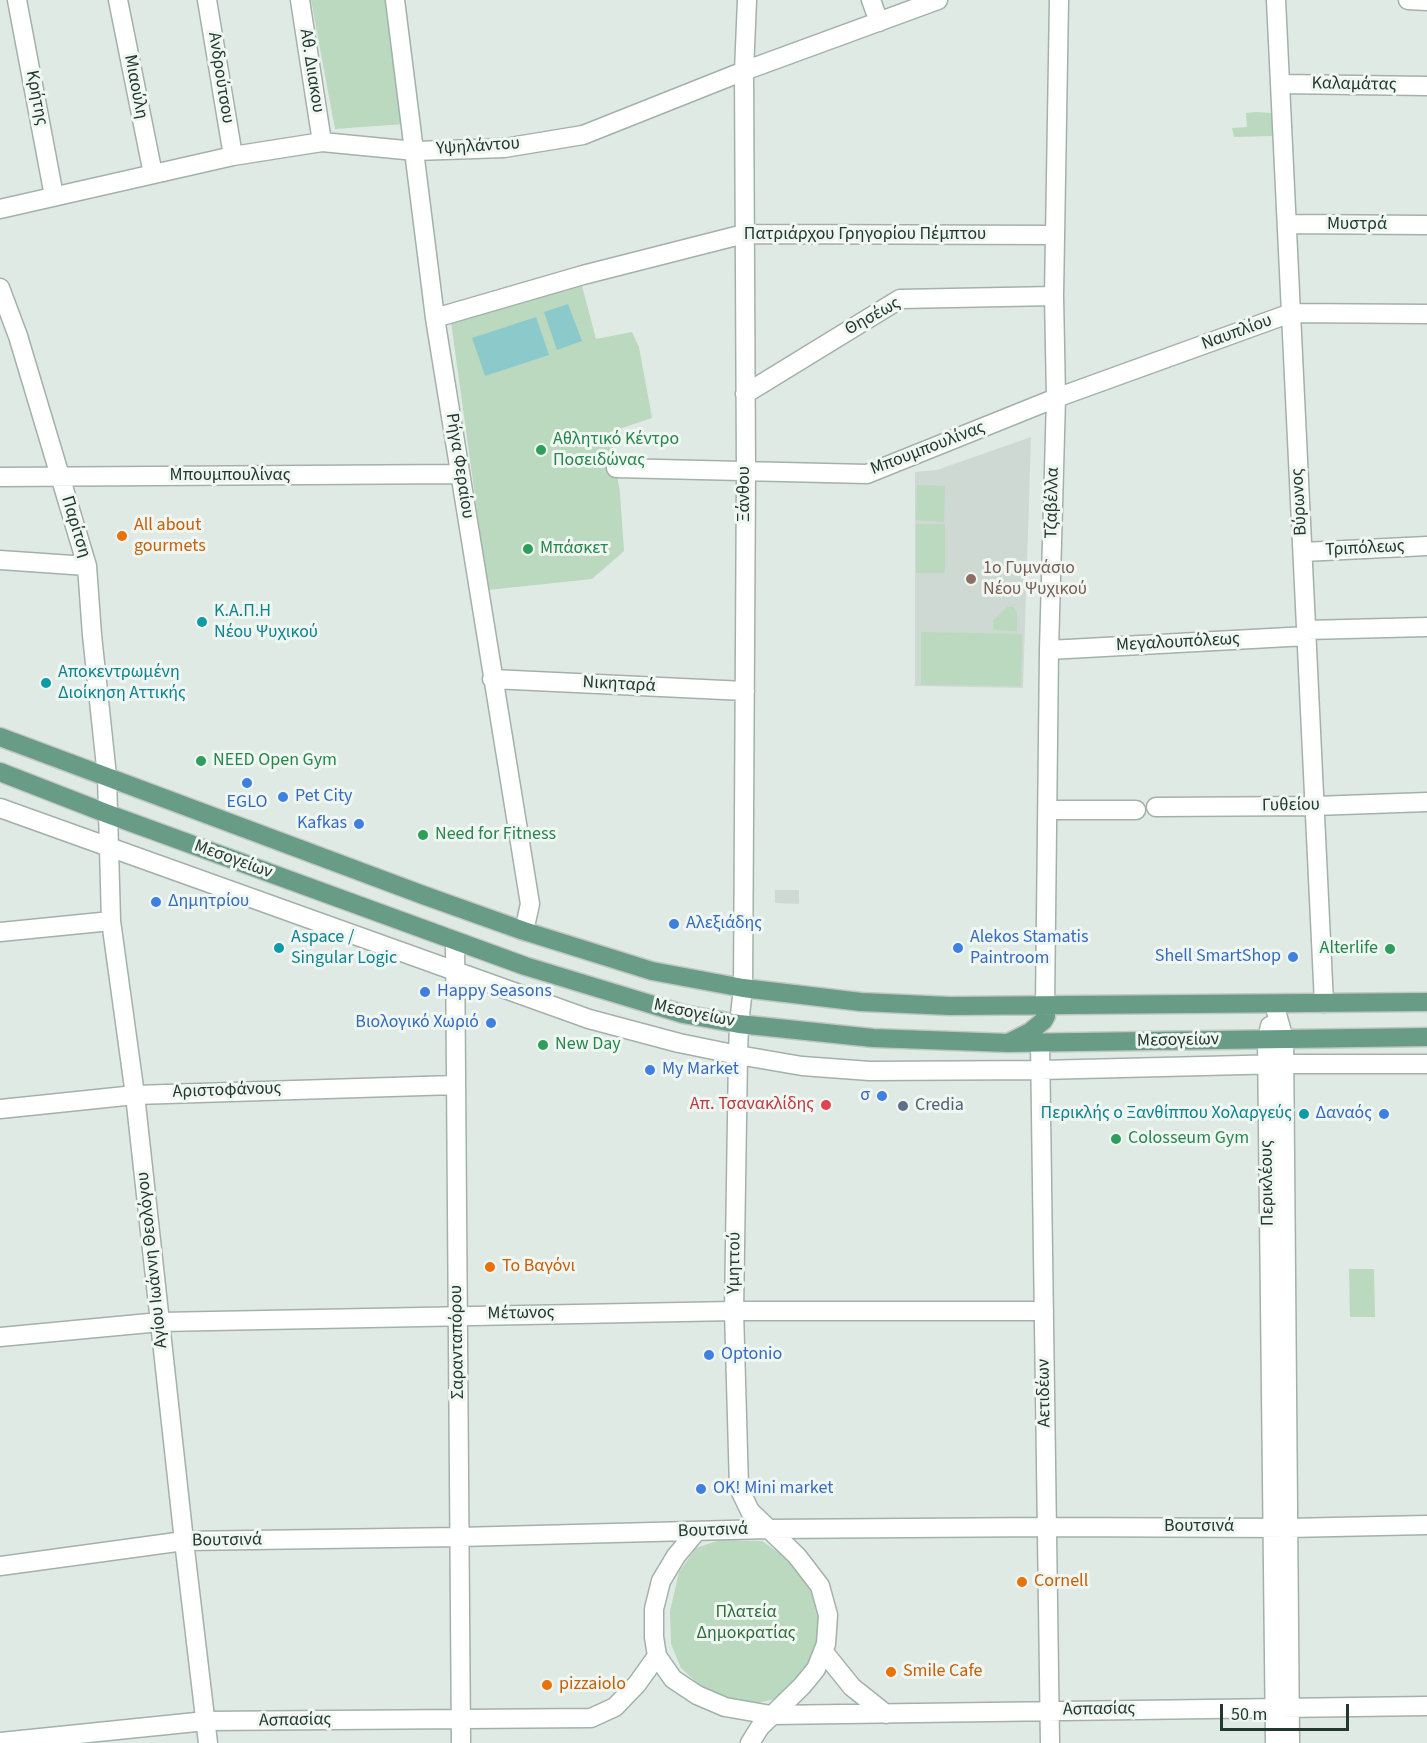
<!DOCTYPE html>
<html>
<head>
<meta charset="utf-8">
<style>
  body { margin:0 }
  #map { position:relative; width:1427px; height:1743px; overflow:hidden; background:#e0eae4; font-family:"Source Sans 3",sans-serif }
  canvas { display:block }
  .scale { position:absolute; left:1220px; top:1704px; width:129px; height:27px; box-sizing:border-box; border:3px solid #22382f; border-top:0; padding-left:8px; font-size:18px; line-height:21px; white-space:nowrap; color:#22382f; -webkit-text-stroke:4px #f0f7f2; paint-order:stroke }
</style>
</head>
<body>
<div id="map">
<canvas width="1427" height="1743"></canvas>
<div class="scale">50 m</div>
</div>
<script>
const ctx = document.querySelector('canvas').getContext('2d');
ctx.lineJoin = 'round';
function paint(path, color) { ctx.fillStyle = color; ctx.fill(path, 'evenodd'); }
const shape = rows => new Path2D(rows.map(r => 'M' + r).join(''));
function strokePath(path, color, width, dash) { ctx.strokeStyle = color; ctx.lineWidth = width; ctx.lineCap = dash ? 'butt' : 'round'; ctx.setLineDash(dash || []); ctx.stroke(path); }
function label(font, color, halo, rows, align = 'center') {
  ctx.font = font + ' "Source Sans 3",sans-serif'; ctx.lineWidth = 6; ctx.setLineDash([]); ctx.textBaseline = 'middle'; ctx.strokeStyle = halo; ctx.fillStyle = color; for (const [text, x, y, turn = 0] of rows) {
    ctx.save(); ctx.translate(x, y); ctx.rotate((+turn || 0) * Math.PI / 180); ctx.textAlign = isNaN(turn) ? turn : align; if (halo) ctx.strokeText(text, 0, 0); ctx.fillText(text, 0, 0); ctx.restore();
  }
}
const built = shape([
  [1031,437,1023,688,915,686,915,472,937,470],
  [775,890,799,890,799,904,775,903]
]);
const green = shape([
  [311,0,386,0,404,124,335,129],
  [1256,112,1272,113,1272,136,1234,137,1232,128,1247,127,1246,113],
  [581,282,596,339,632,332,639,347,652,418,610,432,620,493,624,551,592,579,488,590,451,322],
  [917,485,945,486,944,522,916,520],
  [916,524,945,524,945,573,916,573],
  [1007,607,1014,607,1017,613,1017,631,993,630,993,621],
  [921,632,1022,634,1021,686,921,685],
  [1349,1269,1374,1269,1375,1317,1350,1317],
  [720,1540,762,1541,791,1561,812,1584,821,1608,821,1635,815,1656,798,1681,775,1699,754,1704,730,1702,707,1692,681,1668,671,1644,670,1611,679,1572,696,1548]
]);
const water = shape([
  [568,304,582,341,557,350,544,312],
  [536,317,549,355,485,376,472,338]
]);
const minor = shape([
  [17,0,54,196],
  [118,0,153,174],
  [207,0,233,156],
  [300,0,322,142],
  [395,0,435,318,530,904,524,931],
  [747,0,744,71,746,471,743,988,739,1024,738,1055,734,1311,739,1488,750,1511,797,1556,820,1586,828,1615,826,1644,816,1669,802,1686,760,1727,750,1743],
  [871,0,879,22],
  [1276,0,1324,1003],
  [1408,0,1427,1],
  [1280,84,1427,86],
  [0,209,233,156,322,142,415,151,504,148,583,135,744,71,938,0],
  [1287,224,1427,225],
  [0,288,18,336,87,566,92,635,107,776,111,921,135,1095,184,1541,208,1743],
  [435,318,583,275,744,234,1055,235],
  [745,394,900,299,1054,296],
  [616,468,867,474,1056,398,1291,313,1427,314],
  [0,477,460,474],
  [1303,552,1427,546],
  [0,560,87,566],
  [1306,630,1427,627],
  [1049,650,1307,636],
  [492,679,745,691],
  [1156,807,1315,806,1427,802],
  [0,808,589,1019,679,1043,738,1055,802,1066,870,1071,1040,1070,1284,1064,1427,1064],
  [1048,810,1136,810],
  [0,932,111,921],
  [455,941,461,1743],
  [1274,1004,1284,1039,1290,1743],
  [1045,1006,1049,650,1056,398,1054,296,1059,0],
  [1270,1026,1267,1039,1275,1743],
  [1040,1043,1050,1743],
  [0,1109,135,1095,455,1085],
  [0,1337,160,1322,734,1311,1044,1311],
  [696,1532,676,1556,661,1581,654,1609,654,1637,657,1656,673,1679,697,1695,725,1707,771,1715,1427,1706],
  [0,1566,184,1541,459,1537,768,1529,1047,1527,1288,1528,1427,1525],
  [823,1651,852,1687,886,1714],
  [0,1742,206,1721,591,1718,615,1707,637,1684,657,1656]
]);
const major = shape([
  [0,737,423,895,524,931,652,971,743,988,861,1002,950,1006,1427,1002],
  [0,772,108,814,525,966,683,1014,739,1024,873,1038,1008,1043,1427,1037],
  [1010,1042,1030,1032,1043,1021,1046,1016,1045,1006]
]);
const markers = [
  [541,450,6,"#2e9e5b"],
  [122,536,6,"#e8710a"],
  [528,549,6,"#2e9e5b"],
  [971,579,6,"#8d6e63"],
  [202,622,6,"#0f9aa8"],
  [46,683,6,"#0f9aa8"],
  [201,761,6,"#2e9e5b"],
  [247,783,6,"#3f7fe0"],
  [283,797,6,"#3f7fe0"],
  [359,824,6,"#3f7fe0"],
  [423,835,6,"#2e9e5b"],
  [156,902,6,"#3f7fe0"],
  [674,924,6,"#3f7fe0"],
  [279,948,6,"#0f9aa8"],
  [958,948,6,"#3f7fe0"],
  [1390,949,6,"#2e9e5b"],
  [1293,957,6,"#3f7fe0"],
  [425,992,6,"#3f7fe0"],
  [491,1023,6,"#3f7fe0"],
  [543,1045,6,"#2e9e5b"],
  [650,1070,6,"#3f7fe0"],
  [882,1096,6,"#3f7fe0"],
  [826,1105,6,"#e0444e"],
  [903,1106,6,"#5c6f8a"],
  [1304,1114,6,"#0f9aa8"],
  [1384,1114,6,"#3f7fe0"],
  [1116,1139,6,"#2e9e5b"],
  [490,1267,6,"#e8710a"],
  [709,1355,6,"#3f7fe0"],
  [701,1489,6,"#3f7fe0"],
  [1022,1582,6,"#e8710a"],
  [891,1672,6,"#e8710a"],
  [547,1685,6,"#e8710a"]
];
const streetNames = [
  ["Αθ. Διιακου",311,71,81],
  ["Ανδρούτσου",220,78,81],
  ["Καλαμάτας",1354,85,1],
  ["Μιαούλη",135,87,79],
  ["Κρήτης",36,98,79],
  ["Υψηλάντου",478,147,-4],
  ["Μυστρά",1357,225],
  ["Πατριάρχου Γρηγορίου Πέμπτου",865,235],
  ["Θησέως",873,317,-29],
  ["Ναυπλίου",1237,333,-20],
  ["Μπουμπουλίνας",928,449,-21],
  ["Ρήγα Φεραίου",459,466,81],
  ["Μπουμπουλίνας",230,476],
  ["Ξάνθου",745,494,-90],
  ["Βύρωνος",1300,502,-93],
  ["Τζαβέλλα",1053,503,-89],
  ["Παρίτση",75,527,73],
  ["Τριπόλεως",1365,549,-3],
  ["Μεγαλουπόλεως",1178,643,-3],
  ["Νικηταρά",619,685,3],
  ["Γυθείου",1291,806,-1],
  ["Μεσογείων",233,860,20],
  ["Μεσογείων",694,1014,12],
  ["Μεσογείων",1178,1041,-1],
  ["Αριστοφάνους",227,1091,-2],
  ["Περικλέους",1268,1183,-91],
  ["Αγίου Ιωάννη Θεολόγου",153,1260,-96],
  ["Υμηττού",735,1263,-89],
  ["Μέτωνος",521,1314,-1],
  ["Σαρανταπόρου",458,1342,-91],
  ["Αετιδέων",1045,1393,-91],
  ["Βουτσινά",1199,1527],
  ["Βουτσινά",713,1531,-2],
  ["Βουτσινά",227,1541,-1],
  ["Ασπασίας",1099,1710,-1],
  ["Ασπασίας",295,1721,-1]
];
const leisureNames = [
  ["Αθλητικό Κέντρο",553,440],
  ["Ποσειδώνας",553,461],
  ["Μπάσκετ",540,549],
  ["NEED Open Gym",213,761],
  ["Need for Fitness",435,835],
  ["Alterlife",1378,949,"right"],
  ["New Day",555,1045],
  ["Colosseum Gym",1128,1139]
];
const foodNames = [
  ["All about",134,526],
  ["gourmets",134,547],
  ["Το Βαγόνι",502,1267],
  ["Cornell",1034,1582],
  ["Smile Cafe",903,1672],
  ["pizzaiolo",559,1685]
];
const educationNames = [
  ["1ο Γυμνάσιο",983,569],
  ["Νέου Ψυχικού",983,590]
];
const cultureNames = [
  ["Κ.Α.Π.Η",214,612],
  ["Νέου Ψυχικού",214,633],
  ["Αποκεντρωμένη",58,673],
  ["Διοίκηση Αττικής",58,694],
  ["Aspace /",291,938],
  ["Singular Logic",291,959],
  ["Περικλής ο Ξανθίππου Χολαργεύς",1292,1114,"right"]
];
const shopNames = [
  ["Pet City",295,797],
  ["EGLO",247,803,"center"],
  ["Kafkas",347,824,"right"],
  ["Δημητρίου",168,902],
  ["Αλεξιάδης",686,924],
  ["Alekos Stamatis",970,938],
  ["Paintroom",970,959],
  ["Shell SmartShop",1281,957,"right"],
  ["Happy Seasons",437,992],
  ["Βιολογικό Χωριό",479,1023,"right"],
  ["My Market",662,1070],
  ["σ",870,1096,"right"],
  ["Δαναός",1372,1114,"right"],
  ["Optonio",721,1355],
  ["OK! Mini market",713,1489]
];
const healthNames = [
  ["Απ. Τσανακλίδης",814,1105]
];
const serviceNames = [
  ["Credia",915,1106]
];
const parkNames = [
  ["Πλατεία",746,1613],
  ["Δημοκρατίας",746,1634]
];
paint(built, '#ced9d3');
paint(green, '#bad9be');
paint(water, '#8cc9cb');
strokePath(minor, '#a3b1aa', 21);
strokePath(major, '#c1c7c5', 21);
strokePath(minor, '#fff', 18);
strokePath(major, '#689c87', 18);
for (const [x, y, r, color] of markers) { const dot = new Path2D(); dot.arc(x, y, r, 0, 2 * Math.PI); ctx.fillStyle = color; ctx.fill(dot); strokePath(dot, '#f0f7f2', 2); }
label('18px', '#22382f', '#f0f7f2', streetNames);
label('18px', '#27864d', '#f0f7f2', leisureNames, 'left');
label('18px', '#c56008', '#f0f7f2', foodNames, 'left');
label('18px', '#785e54', '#f0f7f2', educationNames, 'left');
label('18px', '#0d838f', '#f0f7f2', cultureNames, 'left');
label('18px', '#366cbe', '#f0f7f2', shopNames, 'left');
label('18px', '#be3a42', '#f0f7f2', healthNames, 'right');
label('18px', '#4e5e75', '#f0f7f2', serviceNames, 'left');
label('18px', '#306c3f', '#f0f7f2', parkNames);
</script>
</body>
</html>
